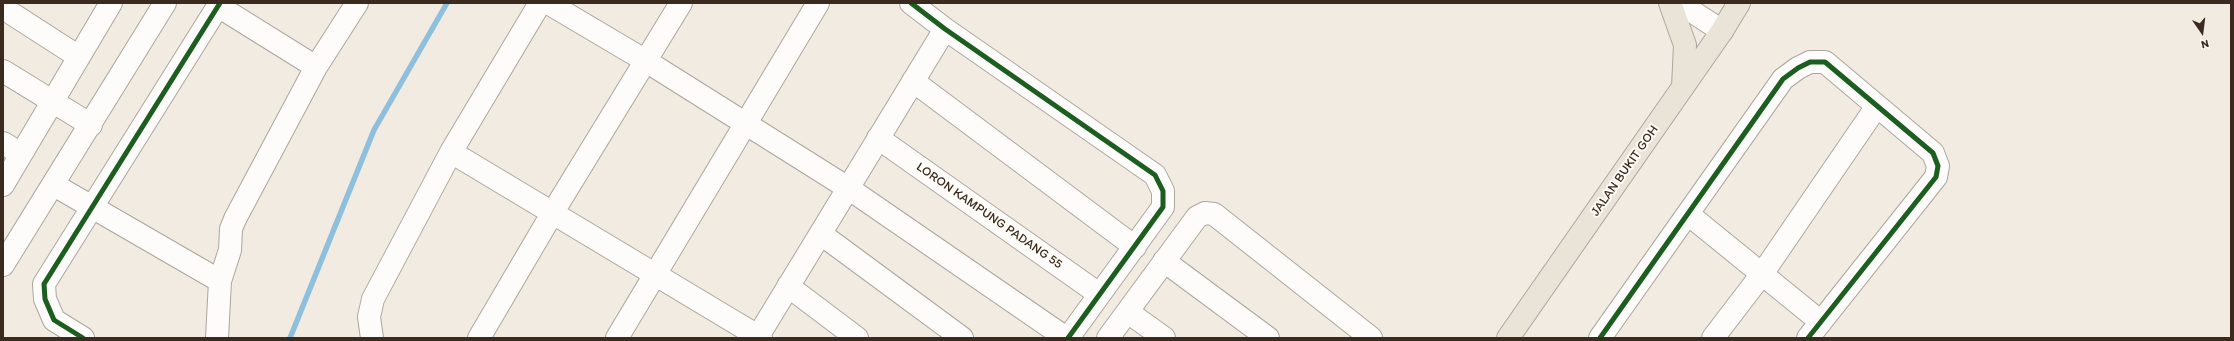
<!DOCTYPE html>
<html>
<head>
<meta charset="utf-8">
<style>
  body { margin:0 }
  #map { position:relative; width:2234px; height:341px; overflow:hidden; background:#f1ebe1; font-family:Itim,sans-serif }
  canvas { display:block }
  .frame { position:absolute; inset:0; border:4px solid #3b2a1e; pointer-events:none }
  .north { position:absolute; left:2182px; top:12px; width:40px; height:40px; -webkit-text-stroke:3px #fdfcf7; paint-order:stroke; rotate:166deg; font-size:11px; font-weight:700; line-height:16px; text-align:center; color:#3b2a1e }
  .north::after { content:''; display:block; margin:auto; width:14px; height:18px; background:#3b2a1e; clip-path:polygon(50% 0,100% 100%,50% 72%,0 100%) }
</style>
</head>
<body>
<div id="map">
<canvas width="2234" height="341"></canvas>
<div class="frame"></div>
<div class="north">N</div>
</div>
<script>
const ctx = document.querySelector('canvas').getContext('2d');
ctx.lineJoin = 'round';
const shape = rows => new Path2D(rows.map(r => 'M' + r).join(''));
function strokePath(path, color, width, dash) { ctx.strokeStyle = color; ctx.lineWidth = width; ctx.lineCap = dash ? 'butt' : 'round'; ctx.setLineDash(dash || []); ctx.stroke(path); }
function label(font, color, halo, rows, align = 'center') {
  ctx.font = font + ' Itim,sans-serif'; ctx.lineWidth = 4; ctx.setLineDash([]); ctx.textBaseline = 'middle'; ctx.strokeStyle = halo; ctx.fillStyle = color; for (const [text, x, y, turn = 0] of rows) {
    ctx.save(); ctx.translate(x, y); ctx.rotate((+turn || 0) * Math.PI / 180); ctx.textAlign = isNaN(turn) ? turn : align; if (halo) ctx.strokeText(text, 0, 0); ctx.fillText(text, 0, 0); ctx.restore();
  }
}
const stream = shape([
  [290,338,374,130,447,3]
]);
const minor = shape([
  [548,3,646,61,848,188,1066,338],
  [911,3,945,29,1155,175,1163,191,1163,207,1068,338],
  [1679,3,1722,31],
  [218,6,316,67],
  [3,8,79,57],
  [3,71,91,125],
  [913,81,1135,247],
  [878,138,1099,294],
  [3,143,21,154],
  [451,152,761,338],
  [3,185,111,3],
  [54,185,220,281],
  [1688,214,1821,322],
  [821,234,962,338],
  [1164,261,1268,338],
  [3,265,165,3],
  [788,286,857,338],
  [1128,312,1164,338],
  [83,338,54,320,45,299,44,284,220,3],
  [217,338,220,281,230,250,231,229,235,219,316,67,357,3],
  [372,338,369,317,373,299,451,152,540,3],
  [479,338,553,212,681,3],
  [617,338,818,3],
  [757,338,945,29],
  [1108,338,1197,217,1205,213,1214,214,1371,338],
  [1600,338,1783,79,1798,68,1810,62,1825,62,1933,153,1938,166,1936,177,1808,338],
  [1713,338,1762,274,1877,106]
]);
const major = shape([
  [1670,3,1685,45,1683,87],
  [1508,338,1722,31,1739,3]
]);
const cycleway = shape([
  [911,3,945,29,1155,175,1163,191,1163,207,1068,338],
  [83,338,54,320,45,299,44,284,220,3],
  [1600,338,1783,79,1798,68,1810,62,1825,62,1933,153,1938,166,1936,177,1808,338]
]);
const streetNames = [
  ["JALAN BUKIT GOH",1625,171,-55],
  ["LORON KAMPUNG PADANG 55",989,216,35]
];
strokePath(stream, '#8ebfdd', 5.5);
strokePath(minor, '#aca69f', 24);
strokePath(major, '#aca69f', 24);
strokePath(minor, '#fdfcfa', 22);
strokePath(major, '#eae3d8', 22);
strokePath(cycleway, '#1b5e20', 5);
label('13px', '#3b2a1e', '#fdfcf7', streetNames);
</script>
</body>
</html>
